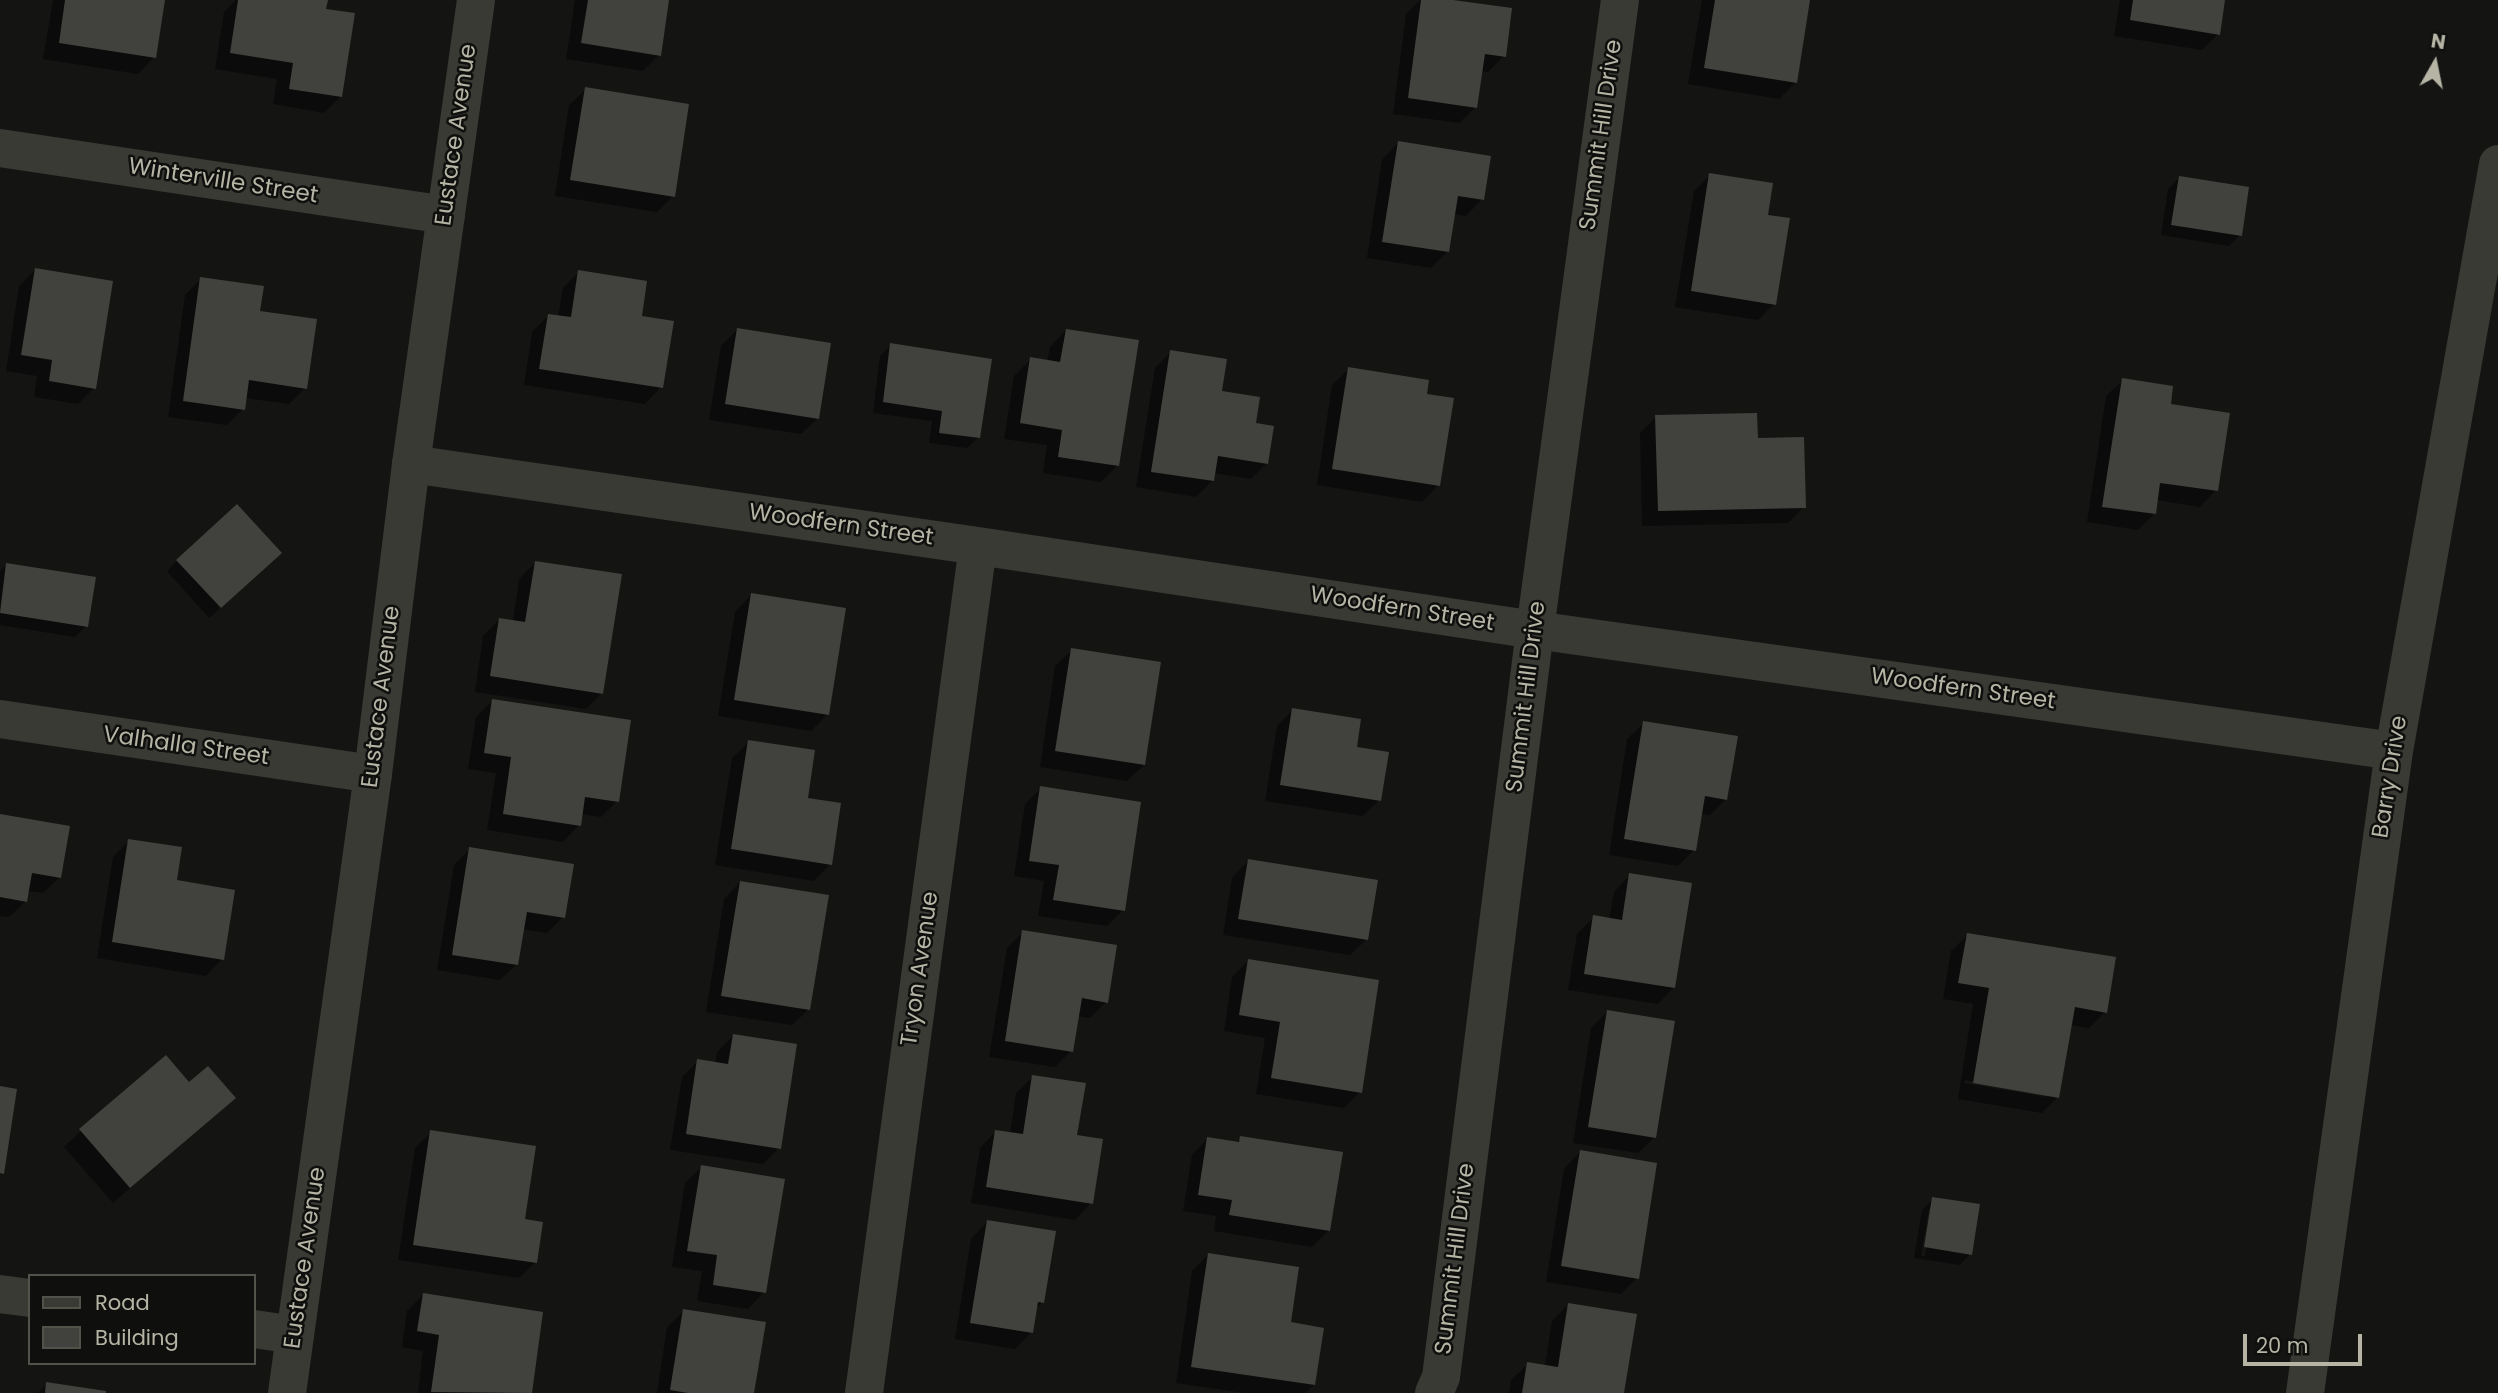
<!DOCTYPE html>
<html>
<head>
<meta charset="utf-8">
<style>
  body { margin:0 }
  #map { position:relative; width:2498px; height:1393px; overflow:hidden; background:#141513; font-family:Poppins,sans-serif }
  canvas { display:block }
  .legend { position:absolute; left:28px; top:1274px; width:228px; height:91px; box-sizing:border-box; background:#0f100e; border:2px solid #51524a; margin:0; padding:9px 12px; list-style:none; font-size:21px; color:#b5b4a5 }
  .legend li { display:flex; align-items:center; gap:14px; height:35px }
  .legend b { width:35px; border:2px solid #51524a }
  .north { position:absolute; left:2400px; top:28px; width:70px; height:70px; -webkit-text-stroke:5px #0f100e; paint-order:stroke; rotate:9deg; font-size:19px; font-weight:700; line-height:28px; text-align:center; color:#b5b4a5 }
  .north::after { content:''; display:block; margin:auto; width:24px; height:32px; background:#b5b4a5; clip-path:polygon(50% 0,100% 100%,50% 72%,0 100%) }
  .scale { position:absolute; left:2243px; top:1334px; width:119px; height:32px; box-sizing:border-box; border:4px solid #b5b4a5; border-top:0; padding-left:9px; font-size:21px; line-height:24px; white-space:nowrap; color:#b5b4a5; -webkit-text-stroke:5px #0f100e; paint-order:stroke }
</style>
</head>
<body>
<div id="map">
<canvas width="2498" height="1393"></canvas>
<ul class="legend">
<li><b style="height:9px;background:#393a34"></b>Road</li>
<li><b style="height:19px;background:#41423d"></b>Building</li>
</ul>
<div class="north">N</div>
<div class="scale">20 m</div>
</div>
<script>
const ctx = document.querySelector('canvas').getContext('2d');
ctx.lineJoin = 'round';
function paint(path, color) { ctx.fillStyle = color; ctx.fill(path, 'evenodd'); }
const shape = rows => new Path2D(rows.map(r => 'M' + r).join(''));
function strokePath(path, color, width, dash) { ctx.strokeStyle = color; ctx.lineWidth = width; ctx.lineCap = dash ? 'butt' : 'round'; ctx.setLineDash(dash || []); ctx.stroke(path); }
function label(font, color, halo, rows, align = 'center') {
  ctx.font = font + ' Poppins,sans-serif'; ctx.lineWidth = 5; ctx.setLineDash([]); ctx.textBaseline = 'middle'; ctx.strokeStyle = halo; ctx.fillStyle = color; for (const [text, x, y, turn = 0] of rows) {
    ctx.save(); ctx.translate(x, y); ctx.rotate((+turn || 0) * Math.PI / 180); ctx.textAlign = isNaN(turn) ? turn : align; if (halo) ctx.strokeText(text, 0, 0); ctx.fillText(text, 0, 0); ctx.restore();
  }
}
const shadow = shape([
  [53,0,164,0,154,57,138,74,43,59],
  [236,0,326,0,324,10,341,96,324,113,273,104,277,79,215,69,224,12],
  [575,0,668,0,659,55,643,71,566,59],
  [1420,0,1440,0,1504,56,1488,72,1480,71,1476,107,1459,123,1393,114,1406,14],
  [1702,0,1809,0,1796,82,1779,99,1688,84],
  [2120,0,2223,0,2218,34,2202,50,2114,36],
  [586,89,673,196,657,212,555,196,569,105],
  [1398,143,1482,199,1466,216,1453,214,1447,252,1431,268,1367,258,1382,160],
  [1710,175,1766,216,1774,304,1758,320,1675,307,1694,191],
  [2179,178,2240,235,2229,246,2161,235,2168,189],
  [35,270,94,388,78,404,34,397,37,376,6,371,19,286],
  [579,272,640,317,661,387,645,404,524,385,532,332,549,315,558,317,563,288],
  [201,279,258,312,305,388,289,404,245,398,243,409,227,425,168,417,185,295],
  [737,330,818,418,801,434,709,420,721,346],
  [1066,330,1117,466,1101,482,1043,473,1047,445,1004,439,1014,376,1031,359,1047,362,1050,347],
  [891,345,978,438,967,448,929,443,932,421,873,413,880,356],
  [1171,352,1254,425,1267,463,1251,479,1213,473,1212,481,1196,497,1136,487,1155,368],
  [1349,369,1425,395,1438,485,1422,502,1317,485,1332,385],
  [2123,380,2168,405,2216,490,2200,507,2156,500,2154,514,2138,530,2087,522,2106,396],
  [1656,417,1756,439,1804,507,1788,523,1642,526,1640,433],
  [177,561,269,564,209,618,167,571],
  [536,562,602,693,586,709,475,692,483,636,499,620,513,622,519,579],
  [6,565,86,626,75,637,0,625,0,571],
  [751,595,827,715,811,731,718,716,735,612],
  [1072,650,1144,765,1127,781,1040,767,1055,666],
  [492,701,617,801,601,817,581,814,579,825,563,842,487,830,496,773,468,769,476,717],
  [1293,710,1355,749,1379,800,1363,816,1265,801,1277,726],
  [1644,723,1726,799,1710,815,1700,814,1694,850,1678,866,1609,855,1627,739],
  [749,742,806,799,830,864,814,881,715,865,732,758],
  [1041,788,1123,910,1107,926,1038,916,1044,881,1014,876,1025,804],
  [0,816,60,877,43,893,27,891,26,901,9,917,0,916],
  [129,841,175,882,222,959,206,976,97,958,113,857],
  [470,849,563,917,547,933,522,929,517,964,500,980,437,970,454,865],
  [1248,861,1367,939,1350,955,1223,935,1232,878],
  [1630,875,1674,987,1658,1004,1568,990,1577,934,1594,917,1609,920,1614,892],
  [740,882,809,1009,792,1025,706,1012,724,899],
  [1023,932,1106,1002,1090,1018,1077,1016,1071,1051,1055,1067,989,1057,1007,948],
  [1968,935,2105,1012,2089,1028,2070,1025,2058,1097,2042,1113,1958,1099,1973,1004,1943,999,1951,951],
  [1965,1080,2047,1094,2047,1097,1964,1083],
  [1248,961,1360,1092,1344,1108,1256,1094,1265,1038,1224,1031,1232,977],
  [1607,1012,1655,1137,1638,1153,1573,1143,1591,1028],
  [734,1035,779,1148,763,1164,670,1150,682,1077,698,1061,715,1064,717,1052],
  [1033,1077,1075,1137,1091,1203,1075,1220,971,1203,980,1148,996,1131,1010,1134,1016,1093],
  [189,1085,233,1098,113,1203,64,1147,81,1131],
  [431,1132,536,1262,519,1278,398,1260,415,1148],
  [1208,1138,1236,1143,1241,1138,1329,1230,1312,1247,1214,1231,1216,1216,1183,1211,1192,1155],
  [1580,1152,1637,1278,1621,1294,1546,1282,1564,1169],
  [702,1167,764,1292,748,1309,697,1301,702,1271,672,1267,685,1183],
  [1933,1199,1970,1254,1960,1265,1914,1258,1922,1210],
  [1929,1209,1932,1209,1925,1256,1921,1256],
  [987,1222,1043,1302,1035,1309,1031,1333,1015,1349,955,1339,971,1239],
  [1208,1255,1289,1324,1314,1385,1305,1393,1244,1393,1176,1383,1192,1271],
  [423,1295,541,1313,530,1393,418,1393,423,1351,402,1347,407,1311],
  [1568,1305,1622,1393,1509,1393,1511,1380,1528,1364,1545,1366,1552,1321],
  [684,1311,753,1393,657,1393,667,1327],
  [47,1384,105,1393,38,1393]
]);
const building = shape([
  [65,0,165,0,156,58,59,43],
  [238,0,328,0,326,9,355,13,342,97,289,89,293,63,230,53],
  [588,0,669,0,661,56,581,43],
  [1421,0,1453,0,1512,8,1506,57,1485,54,1477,108,1408,98],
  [1715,0,1810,0,1797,83,1704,68],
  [2133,0,2225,0,2220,35,2130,20],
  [585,87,689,104,675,197,570,180],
  [1398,141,1491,156,1484,200,1458,196,1449,252,1382,242],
  [1709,173,1773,183,1768,215,1790,218,1776,305,1691,291],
  [2179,176,2249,187,2242,236,2171,225],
  [35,268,113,281,96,389,49,381,52,360,21,355],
  [578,270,647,281,642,316,674,321,663,388,539,369,548,314,571,317],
  [200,277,264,286,260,311,317,319,307,389,249,380,245,410,183,401],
  [737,328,831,343,819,419,725,404],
  [1066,329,1139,340,1119,466,1058,457,1062,430,1020,423,1030,357,1060,362],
  [890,343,992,359,980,438,939,433,942,411,883,402],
  [1170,350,1227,359,1222,391,1260,397,1256,423,1274,426,1268,464,1218,456,1214,481,1151,472],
  [1348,367,1429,380,1427,394,1454,398,1440,486,1332,469],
  [2122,378,2173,386,2171,404,2230,413,2218,491,2160,483,2156,514,2102,507],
  [1757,413,1758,438,1804,437,1806,508,1658,511,1655,415],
  [237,504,282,553,221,608,176,560],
  [535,561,622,574,603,694,490,676,499,618,525,622],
  [6,563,96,577,88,627,0,613],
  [751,593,846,608,829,715,734,700],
  [1071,648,1161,662,1145,765,1055,751],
  [492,699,631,720,619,802,585,797,581,826,503,814,511,757,484,753],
  [1292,708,1361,719,1357,747,1389,752,1381,801,1280,785],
  [1643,721,1738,736,1727,800,1705,796,1696,851,1624,839],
  [748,740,815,750,808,798,841,803,832,865,731,849],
  [1040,786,1141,802,1125,911,1053,900,1059,865,1029,861],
  [0,814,70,826,61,878,32,873,27,902,0,897],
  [128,839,182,847,177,880,235,890,224,960,112,942],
  [469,847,574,864,565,918,527,912,518,965,452,955],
  [1248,859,1378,880,1368,940,1238,919],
  [1629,873,1692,883,1675,988,1584,974,1593,915,1622,920],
  [740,881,829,895,810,1010,721,996],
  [1022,930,1117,945,1108,1003,1082,998,1073,1052,1005,1041],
  [1967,933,2116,957,2107,1013,2075,1007,2059,1098,1973,1083,1989,988,1958,983],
  [1248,959,1379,980,1362,1093,1271,1078,1280,1022,1239,1015],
  [1607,1010,1675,1021,1656,1138,1588,1127],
  [733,1034,797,1044,781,1149,686,1134,697,1059,728,1064],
  [166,1055,189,1082,208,1066,236,1098,130,1188,79,1129],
  [1032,1075,1086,1083,1077,1135,1103,1139,1093,1204,986,1187,995,1130,1023,1134],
  [0,1086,17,1089,4,1174,0,1173],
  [430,1130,536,1146,525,1219,543,1222,537,1263,413,1245],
  [1240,1136,1343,1152,1330,1231,1229,1215,1232,1200,1198,1195,1207,1137,1239,1142],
  [1580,1150,1657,1163,1639,1279,1561,1266],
  [701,1165,785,1179,766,1293,713,1285,717,1255,687,1251],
  [1932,1197,1980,1204,1972,1255,1924,1247],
  [987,1220,1056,1231,1044,1303,1038,1302,1033,1333,970,1323],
  [1208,1253,1299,1267,1291,1322,1324,1328,1315,1385,1191,1367],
  [423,1293,543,1312,532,1393,431,1392,439,1335,417,1331],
  [1568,1303,1637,1314,1624,1393,1522,1393,1527,1362,1558,1367],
  [683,1309,766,1322,754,1393,688,1393,670,1390],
  [46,1382,106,1391,106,1393,45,1393]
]);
const minor = shape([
  [0,148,446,215],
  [411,464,978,546,1535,630,2394,751],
  [0,719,373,774],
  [0,1294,30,1298],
  [254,1329,295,1335],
  [864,1393,978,546],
  [1434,1393,1441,1377,1535,630,1620,0],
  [2305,1393,2394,751,2498,164]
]);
const tertiary = shape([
  [287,1393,373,774,411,464,476,0]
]);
const streetNames = [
  ["Eustace Avenue",457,135,-82],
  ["Summit Hill Drive",1602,135,-82],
  ["Winterville Street",223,182,9],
  ["Woodfern Street",841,526,8],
  ["Woodfern Street",1402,610,9],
  ["Woodfern Street",1963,690,8],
  ["Eustace Avenue",382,697,-83],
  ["Summit Hill Drive",1527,697,-83],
  ["Valhalla Street",186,747,8],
  ["Barry Drive",2391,777,-81],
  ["Tryon Avenue",921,969,-82],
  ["Eustace Avenue",306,1258,-82],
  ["Summit Hill Drive",1456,1259,-83]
];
paint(shadow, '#0007');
paint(building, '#41423d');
strokePath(minor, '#393a34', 38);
strokePath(tertiary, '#393a34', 38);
label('23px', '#b5b4a5', '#0f100e', streetNames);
</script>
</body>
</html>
